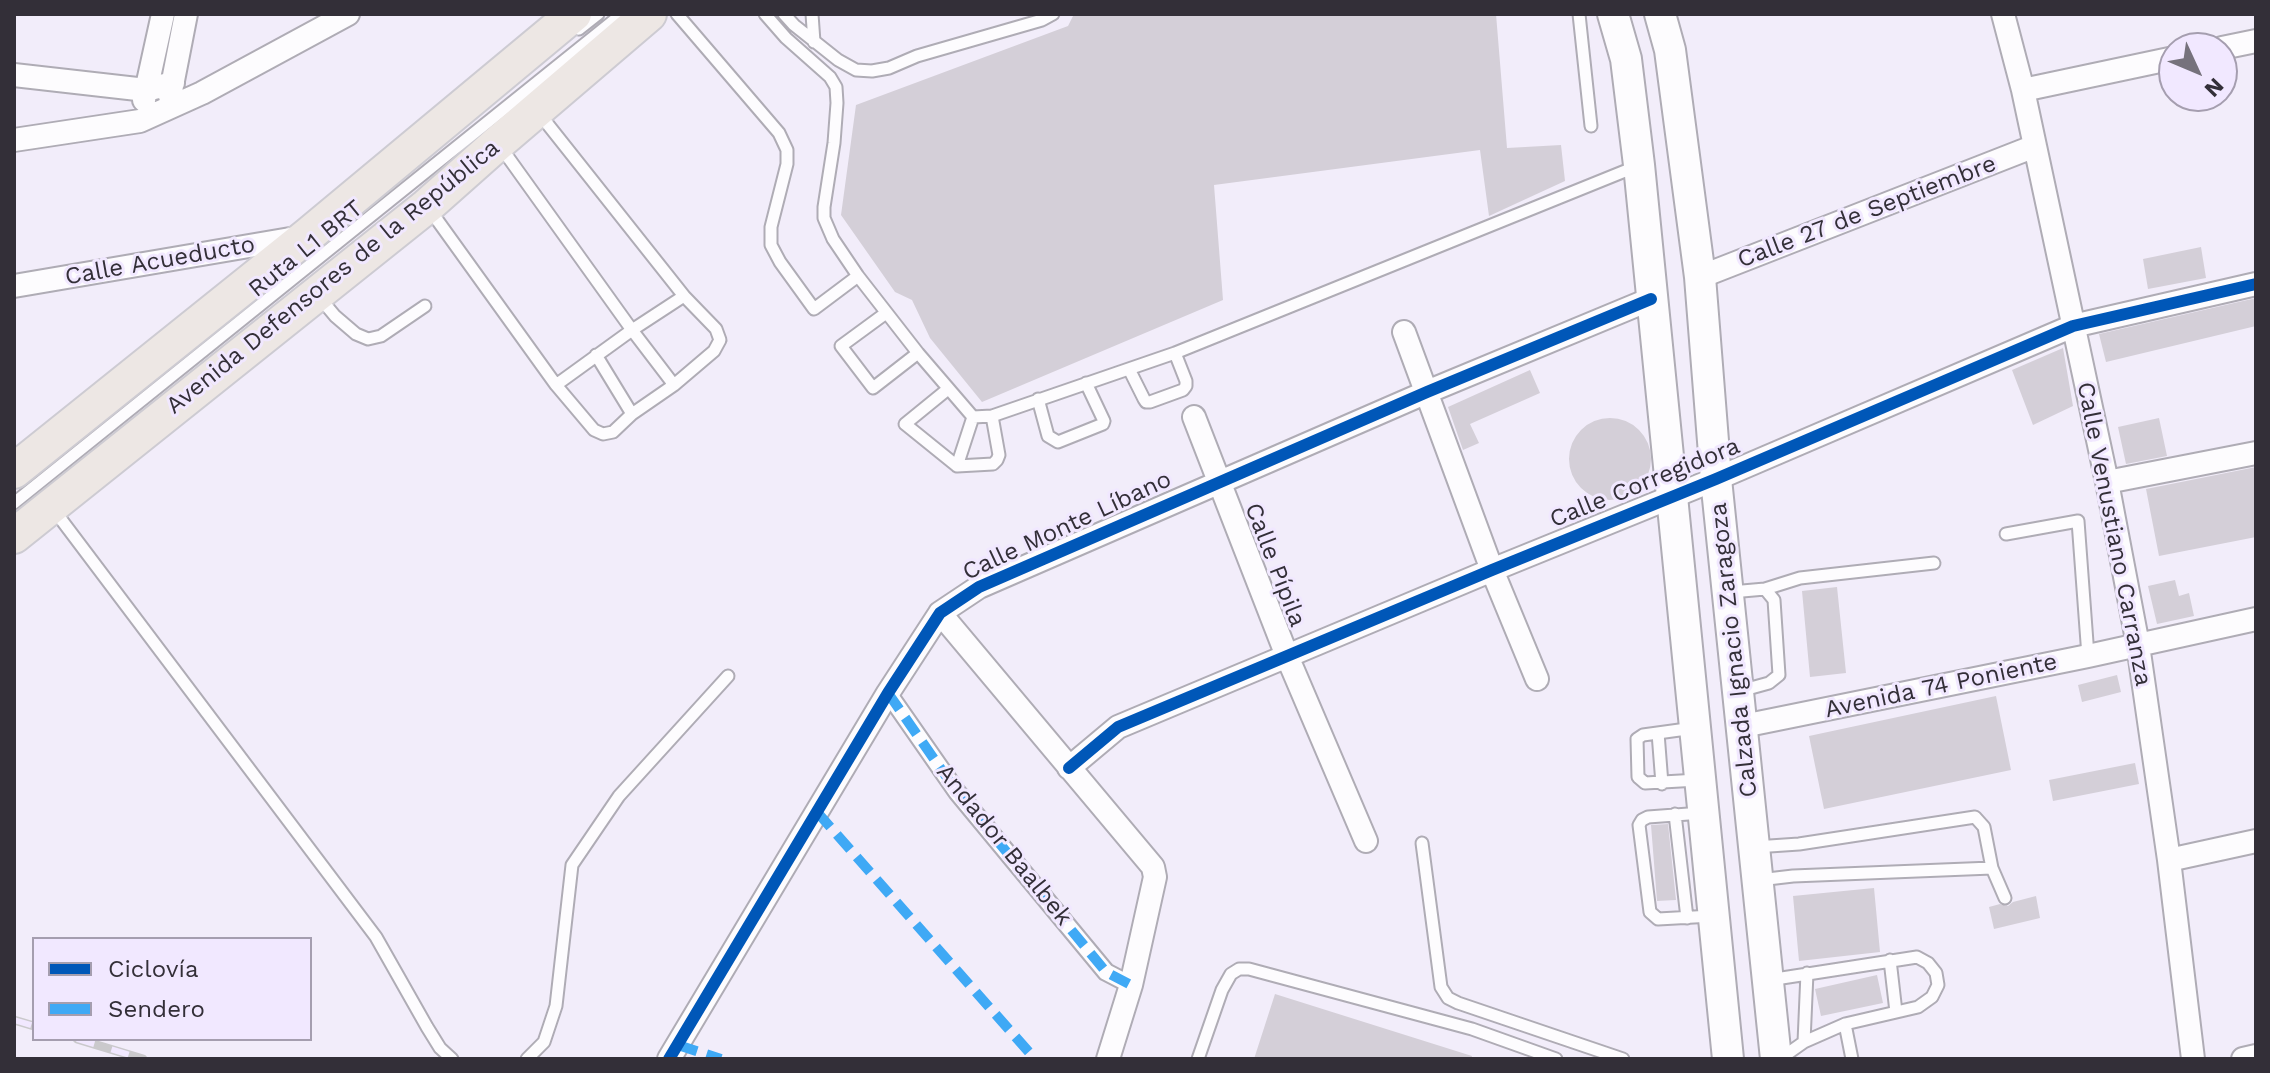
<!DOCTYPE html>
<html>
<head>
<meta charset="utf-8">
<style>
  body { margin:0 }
  #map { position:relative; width:2270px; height:1073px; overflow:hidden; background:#f2edfa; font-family:"Work Sans",sans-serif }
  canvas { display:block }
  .frame { position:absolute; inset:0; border:16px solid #332f38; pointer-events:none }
  .legend { position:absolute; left:32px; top:937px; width:280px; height:104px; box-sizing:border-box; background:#f1e8ff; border:2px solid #a59eaf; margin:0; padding:10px 14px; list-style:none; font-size:24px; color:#332f38 }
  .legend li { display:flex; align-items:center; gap:16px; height:40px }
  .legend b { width:40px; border:2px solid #a59eaf }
  .north { position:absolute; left:2158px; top:32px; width:80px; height:80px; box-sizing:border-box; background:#f1e8ff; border:2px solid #a59eaf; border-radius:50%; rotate:134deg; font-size:22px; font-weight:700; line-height:32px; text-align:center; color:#332f38 }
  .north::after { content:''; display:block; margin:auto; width:28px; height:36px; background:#76727c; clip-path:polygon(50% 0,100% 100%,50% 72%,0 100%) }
</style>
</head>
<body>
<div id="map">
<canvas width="2270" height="1073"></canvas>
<div class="frame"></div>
<ul class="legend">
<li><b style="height:10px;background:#0057b8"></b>Ciclovía</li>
<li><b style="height:10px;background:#3fa9f5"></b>Sendero</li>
</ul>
<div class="north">N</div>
</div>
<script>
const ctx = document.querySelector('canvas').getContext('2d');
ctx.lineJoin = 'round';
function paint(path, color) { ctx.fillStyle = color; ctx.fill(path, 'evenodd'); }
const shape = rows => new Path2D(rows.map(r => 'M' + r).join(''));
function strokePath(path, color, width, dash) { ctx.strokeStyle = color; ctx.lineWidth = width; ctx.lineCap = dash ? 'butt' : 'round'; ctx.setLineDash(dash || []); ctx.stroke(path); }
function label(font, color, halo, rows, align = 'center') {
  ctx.font = font + ' "Work Sans",sans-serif'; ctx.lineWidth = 6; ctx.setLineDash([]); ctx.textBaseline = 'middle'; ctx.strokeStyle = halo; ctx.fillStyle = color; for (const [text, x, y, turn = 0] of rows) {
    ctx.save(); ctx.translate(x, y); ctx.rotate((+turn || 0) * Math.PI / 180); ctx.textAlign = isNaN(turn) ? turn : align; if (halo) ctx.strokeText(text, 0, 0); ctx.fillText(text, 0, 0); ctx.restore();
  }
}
const building = shape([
  [1074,14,1496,14,1507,148,1561,145,1565,181,1489,216,1480,150,1214,185,1223,300,982,402,930,338,912,300,895,292,841,215,856,105,1068,26],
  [2201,247,2206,278,2148,289,2143,259],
  [2256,298,2256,326,2106,362,2099,334],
  [2063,348,2073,406,2033,425,2012,370],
  [1530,370,1540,393,1470,424,1479,443,1463,450,1448,407],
  '1569 459a41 41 0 1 1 82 0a41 41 0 1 1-82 0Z',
  [2159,418,2167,456,2126,464,2118,427],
  [2256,467,2256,537,2159,556,2146,489],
  [2175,580,2179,596,2189,593,2194,616,2157,624,2148,586],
  [1837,587,1846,673,1810,677,1802,591],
  [2117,675,2121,692,2082,702,2078,685],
  [1996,696,2011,770,1824,809,1809,736],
  [2135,763,2139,784,2053,801,2049,780],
  [1668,824,1676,900,1657,901,1651,825],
  [1874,888,1880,952,1799,961,1793,896],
  [2036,896,2040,918,1994,929,1989,907,2000,904,2008,906,2013,902],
  [1877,975,1883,1003,1821,1016,1815,989],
  [1275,994,1472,1056,1471,1059,1254,1059]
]);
const service = shape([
  [677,14,779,133,787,150,787,164,771,227,771,245,780,262,814,309,858,276],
  [765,14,786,38,830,77,836,87,837,103,834,143,824,207,824,218,833,239,858,276,918,353,973,417],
  [784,14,794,25,838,60,856,70,872,71,889,68,917,56,1042,20,1053,14],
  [812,14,814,42],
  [1579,14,1591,126],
  [579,29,598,14],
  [500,146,632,330,674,385],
  [430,210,556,385,632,330,684,296,538,112],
  [320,298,335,316,356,334,368,339,381,336,425,306],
  [886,313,841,346,873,388,918,353],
  [596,355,632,414],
  [1129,369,1144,399,1146,402,1150,402,1183,390,1186,386,1186,381,1175,353],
  [556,385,594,430,603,434,613,432,632,414,674,385,714,351,720,340,716,329,684,296],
  [948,389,905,424,957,466],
  [1038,399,1048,436,1058,442,1103,424,1104,421,1086,383],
  [973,417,992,416,1175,353,1635,167],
  [973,417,957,466,993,464,997,460,999,455,992,416],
  [14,503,622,14],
  [54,510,376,937,427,1027,440,1048,452,1059],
  [2006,534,2078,521,2088,656],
  [1765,589,1800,578,1934,563],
  [1731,592,1765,589,1774,600,1779,675,1769,683,1740,691],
  [1694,728,1643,735,1637,739,1638,777,1645,783,1698,780],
  [1658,733,1662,784],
  [1702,813,1648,817,1642,820,1639,825,1650,912,1658,919,1712,916],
  [1675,814,1687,918],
  [1422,843,1441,987,1448,998,1458,1003,1623,1059],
  [1755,847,1799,844,1975,817,1984,827,1992,868],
  [1759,880,1793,876,1992,868,2005,898],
  [1890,960,1896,1012],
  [1769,980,1917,957,1928,963,1936,973,1938,985,1932,997,1918,1007,1845,1024,1804,1042,1780,1059],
  [1845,1024,1852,1059],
  [1804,1042,1807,973],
  [527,1059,544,1042,556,1006,572,865,619,796,728,676],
  [1198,1059,1222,990,1231,974,1239,969,1249,969,1472,1029,1556,1059]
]);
const pedestrian = shape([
  [888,693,957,792,1106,972,1131,985]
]);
const minor = shape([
  [2003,14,2023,90,2107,482,2138,645,2169,860,2193,1059],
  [2222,48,2256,41],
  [14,75,146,90,173,83],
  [2023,90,2174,58],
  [170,96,186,14],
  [144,100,163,14],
  [14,140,140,121,202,93,348,14],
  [1700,277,2035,146],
  [14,286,302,237],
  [1404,332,1492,570,1537,679],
  [1194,417,1287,656,1366,841],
  [2107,482,2256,453],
  [940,613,1153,867,1155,877,1131,985,1108,1059],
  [1743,726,2088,656,2256,619],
  [1069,768,1118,727,1492,570,1716,479,2073,326,2256,284],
  [2169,860,2256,841],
  [669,1059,888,693,940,613,979,587,1427,392,1651,299],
  [2243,1059,2256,1056]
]);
const secondary = shape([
  [1613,14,1626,59,1639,165,1728,1059],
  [1660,14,1670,50,1700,277,1716,479,1776,1059]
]);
const primary = shape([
  [14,471,307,236,574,14],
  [14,536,427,206,498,143,649,14]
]);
const rail = shape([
  [14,1020,34,1026],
  [77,1039,143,1059]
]);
const quiet = shape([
  [888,693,957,792,1106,972,1131,985],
  [817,812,1035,1059],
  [678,1045,721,1059]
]);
const cycleway = shape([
  [1069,768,1118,727,1492,570,1716,479,2073,326,2256,284],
  [669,1059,888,693,940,613,979,587,1427,392,1651,299]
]);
const streetNames = [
  ["Calle 27 de Septiembre",1867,212,-21],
  ["Ruta L1 BRT",306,249,-39],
  ["Calle Acueducto",160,261,-10],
  ["Avenida Defensores de la República",333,277,-39],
  ["Calle Corregidora",1645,483,-22],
  ["Calle Monte Líbano",1067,526,-25],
  ["Calle Venustiano Carranza",2114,534,79],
  ["Calle Pípila",1275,565,69],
  ["Calzada Ignacio Zaragoza",1734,650,-96],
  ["Avenida 74 Poniente",1941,686,-12],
  ["Andador Baalbek",1004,845,51]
];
paint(building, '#d4cfd8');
strokePath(service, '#afacb5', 15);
strokePath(pedestrian, '#afacb5', 20);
strokePath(minor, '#afacb5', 26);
strokePath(secondary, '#afacb5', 34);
strokePath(primary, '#cdcbd2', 38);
strokePath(service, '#fdfcfe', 11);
strokePath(pedestrian, '#fdfcfe', 16);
strokePath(minor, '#fdfcfe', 22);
strokePath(secondary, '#fdfcfe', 30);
strokePath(primary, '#ede7e4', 34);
strokePath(rail, '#cac9cc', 9);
strokePath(rail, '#f1e8ff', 6, [18]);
strokePath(quiet, '#3fa9f5', 10, [20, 10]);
strokePath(cycleway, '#0057b8', 12);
label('24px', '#332f38', '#f1e8ff', streetNames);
</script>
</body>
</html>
